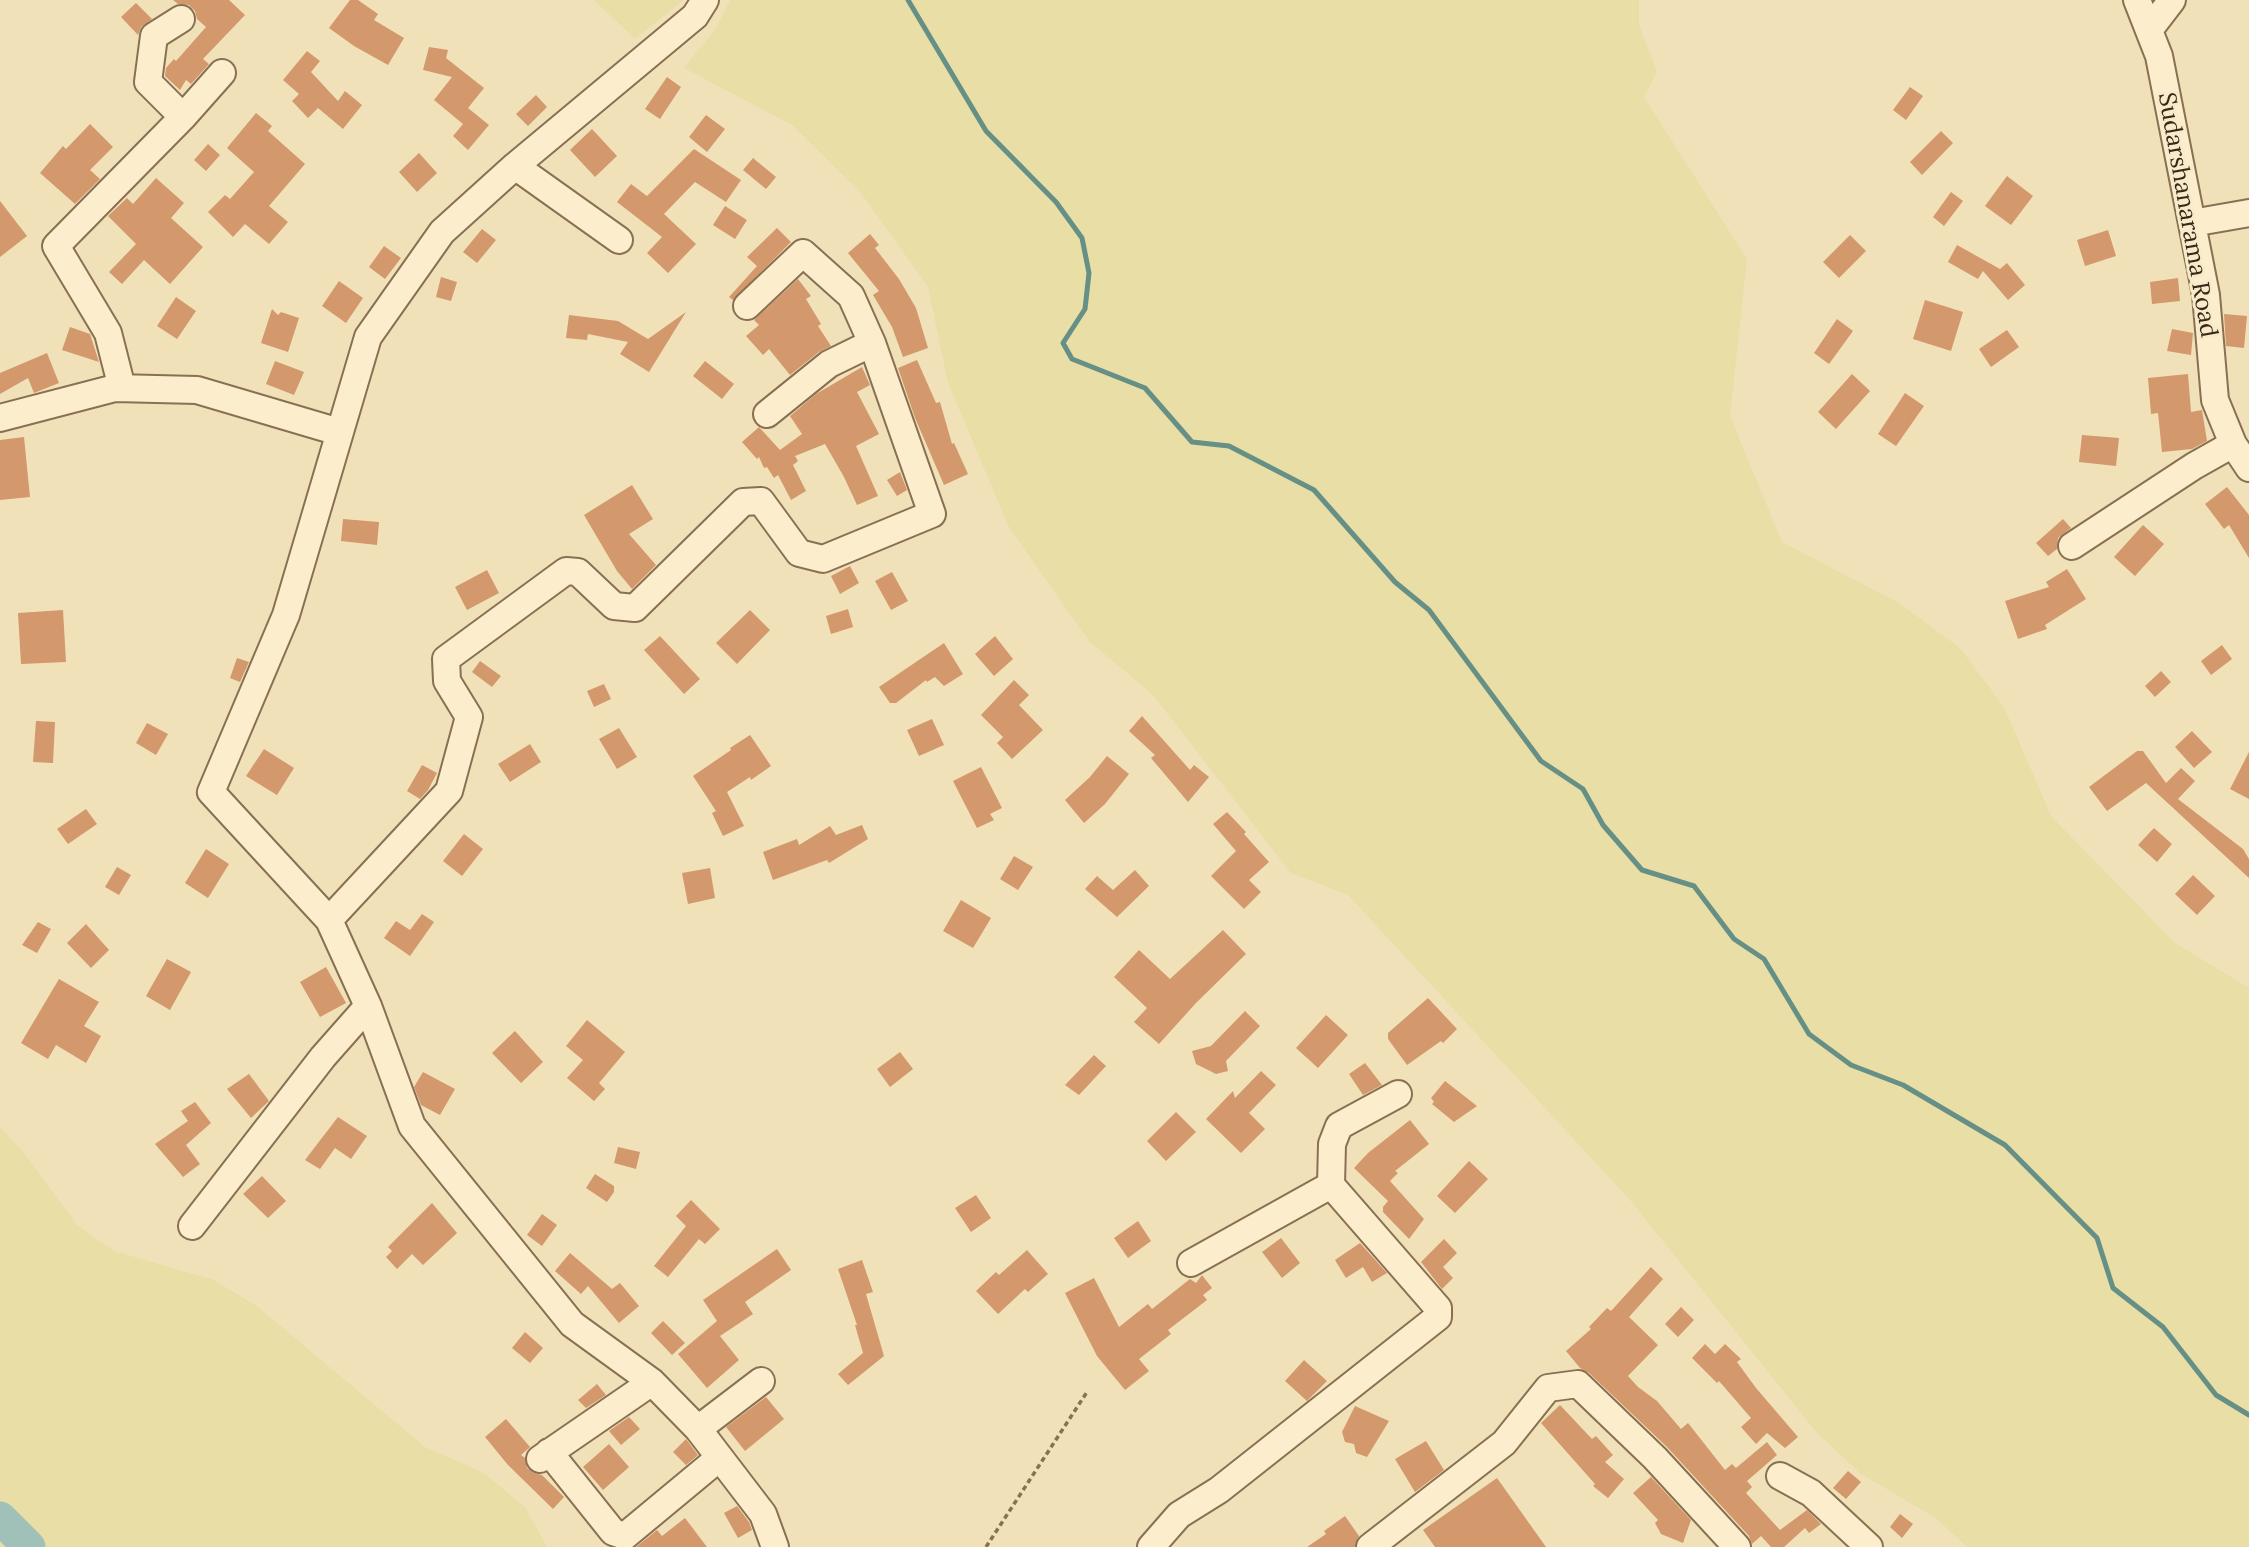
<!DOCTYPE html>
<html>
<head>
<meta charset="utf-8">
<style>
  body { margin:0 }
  canvas { display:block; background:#f1e1b9 }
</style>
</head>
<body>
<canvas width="2249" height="1547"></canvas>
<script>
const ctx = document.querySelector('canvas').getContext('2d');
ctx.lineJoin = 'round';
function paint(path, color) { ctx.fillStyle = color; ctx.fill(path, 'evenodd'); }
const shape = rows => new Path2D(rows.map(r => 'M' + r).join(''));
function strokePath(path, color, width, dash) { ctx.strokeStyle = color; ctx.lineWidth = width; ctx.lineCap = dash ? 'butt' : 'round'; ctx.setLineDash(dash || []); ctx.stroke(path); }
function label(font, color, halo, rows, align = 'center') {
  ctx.font = font + ' Lora,serif'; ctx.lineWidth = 6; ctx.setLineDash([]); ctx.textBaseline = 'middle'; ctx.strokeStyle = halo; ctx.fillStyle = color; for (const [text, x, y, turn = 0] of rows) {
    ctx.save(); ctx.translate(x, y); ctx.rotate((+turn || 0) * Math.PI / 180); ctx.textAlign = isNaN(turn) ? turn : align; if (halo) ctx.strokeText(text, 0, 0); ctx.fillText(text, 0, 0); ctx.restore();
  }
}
const farmland = shape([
  [594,0,684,0,635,39],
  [730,0,1639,0,1639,25,1657,72,1644,97,1747,259,1730,416,1782,542,1899,603,1960,648,2004,707,2051,816,2175,943,2249,988,2249,1547,1967,1547,1937,1519,1860,1473,1817,1433,1630,1200,1348,895,1291,873,1153,695,1089,641,1009,527,948,383,928,287,861,193,792,125,684,68,716,28],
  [0,1127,25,1154,77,1225,114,1251,214,1280,258,1307,425,1447,484,1473,525,1507,547,1547,0,1547]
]);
const stream = shape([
  [908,0,986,131,1056,202,1082,238,1089,273,1085,309,1063,343,1072,359,1145,388,1192,442,1229,446,1314,490,1395,582,1429,610,1541,761,1583,789,1603,825,1642,870,1694,886,1734,939,1764,959,1809,1034,1851,1065,1903,1085,2005,1145,2097,1238,2113,1288,2163,1327,2216,1395,2249,1415]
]);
const river = shape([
  [0,1518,29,1547]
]);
const building = shape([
  [173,0,229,0,245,15,203,59,209,64,191,84,186,80,180,90,165,76,166,68,174,59,176,61,206,27,197,19,195,11,189,5,178,4],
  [350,0,358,0,378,14,374,20,404,38,388,65,354,46,329,28],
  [136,3,152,19,141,27,138,35,121,17],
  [429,47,448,50,446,58,484,88,468,108,489,125,468,150,453,136,463,124,434,100,452,77,423,70],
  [307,51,320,61,311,72,338,101,345,91,362,105,343,129,318,108,308,118,292,101,299,94,283,80],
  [667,77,681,87,660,119,645,109],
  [1910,87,1923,96,1906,120,1893,110],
  [536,95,547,107,528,126,516,114],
  [256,113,272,126,268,131,305,164,269,206,288,222,269,244,245,224,233,237,208,212,225,195,230,199,254,172,227,148],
  [706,115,725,129,707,152,689,137],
  [90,124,113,147,90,170,100,179,75,204,40,173,63,146,66,149],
  [592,129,617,156,595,177,570,150],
  [1941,131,1953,143,1922,175,1910,162],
  [208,144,220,155,206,171,194,160],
  [694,149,741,180,726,202,695,182,664,214,696,244,668,273,647,253,662,237,617,202,631,184,647,196],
  [419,153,437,173,417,192,399,172],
  [753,158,776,177,766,189,743,170],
  [2007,176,2033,196,2011,225,1985,206],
  [156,178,184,203,171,218,203,247,170,284,144,260,122,284,109,272,136,244,108,216,127,198,133,204],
  [1951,192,1963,201,1944,226,1933,217],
  [0,201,27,236,0,257],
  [725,206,747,220,735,239,713,225],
  [777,228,791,242,733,300,729,297,757,266,747,257],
  [482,229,496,240,477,263,463,252],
  [2108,230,2116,256,2085,266,2077,240],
  [870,234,879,245,875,248,899,279,916,308,928,348,903,357,892,327,873,295,879,291,848,253],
  [1850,235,1866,251,1839,278,1823,262],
  [1957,245,2000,269,2007,263,2025,285,2008,300,1983,271,1978,279,1948,262],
  [384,246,401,258,385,279,369,267],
  [441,277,457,282,451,301,436,297],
  [2178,278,2180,301,2152,304,2150,282],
  [798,279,811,296,806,299,821,324,818,326,831,346,819,352,790,375,769,349,763,355,746,336,759,325,754,320],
  [339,281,363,298,346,323,322,306],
  [176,297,196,311,177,339,157,326],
  [1925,300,1963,312,1951,351,1913,339],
  [272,309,278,315,281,312,299,318,288,352,261,343],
  [686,312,649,372,620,354,628,342,588,334,587,340,566,338,569,315,618,321,648,339],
  [2224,314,2247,316,2244,348,2226,346],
  [1837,319,1853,331,1829,364,1814,353],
  [70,327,90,334,99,362,62,350],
  [2172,329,2193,333,2191,355,2167,351],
  [2007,330,2019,347,1991,367,1979,349],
  [47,353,59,383,34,393,28,378,0,394,0,373],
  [917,360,936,403,940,402,952,444,954,443,968,474,944,485,915,418,898,368],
  [275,361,304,372,294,395,266,384],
  [705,361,734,384,722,399,693,376],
  [862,367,870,385,857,392,879,434,856,446,878,496,857,505,844,477,825,444,795,456,798,461,793,465,806,491,791,500,778,475,774,478,767,467,764,468,759,457,757,459,742,442,759,427,780,450,802,434,790,416,816,394],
  [1852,374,1870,391,1836,429,1818,412],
  [2188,374,2191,412,2202,410,2207,441,2192,449,2162,452,2158,413,2151,414,2148,378],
  [1905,393,1924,406,1896,446,1878,434],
  [2082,435,2119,438,2116,466,2079,462],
  [24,437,30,497,0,500,0,440],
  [900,472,907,490,897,496,887,480],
  [632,485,653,519,629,534,656,565,632,589,617,571,584,515],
  [2227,487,2249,515,2249,558,2229,525,2224,529,2205,504],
  [343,519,379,522,377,545,341,541],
  [2063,519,2071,528,2058,538,2057,549,2048,556,2036,543],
  [2143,525,2164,544,2135,576,2114,557],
  [850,566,859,583,840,594,831,576],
  [2067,569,2086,599,2045,625,2047,629,2018,639,2005,601,2049,587,2046,582],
  [487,570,499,593,467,610,455,587],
  [892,572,908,601,891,610,875,581],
  [848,609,853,627,831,634,826,616],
  [63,610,66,662,21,664,18,613],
  [750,610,770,630,737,664,716,643],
  [660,636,700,679,684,694,644,650],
  [995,636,1013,659,994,676,975,654],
  [944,643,963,674,944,686,935,677,927,682,926,680,896,703,890,703,879,687],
  [2222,645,2232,659,2211,675,2201,661],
  [237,658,249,662,240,682,230,678],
  [480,661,501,676,492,687,472,672],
  [2161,671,2171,682,2155,697,2145,686],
  [1014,680,1029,695,1019,705,1043,730,1012,759,997,743,1003,737,981,715],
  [604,684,611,699,594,707,587,691],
  [1142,716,1190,770,1194,765,1209,777,1188,802,1151,758,1155,755,1129,731],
  [932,719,944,745,919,756,907,730],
  [36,721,55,722,53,763,33,762],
  [147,723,168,734,156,755,136,743],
  [619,728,637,757,617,769,599,739],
  [2192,731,2212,752,2194,768,2175,747],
  [750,735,771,766,751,780,750,777,727,792,744,826,723,836,712,813,716,811,693,776,731,750,730,748],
  [530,744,541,762,510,782,498,764],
  [264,749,294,768,277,795,246,776],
  [2137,751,2143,751,2166,783,2181,768,2195,781,2178,799,2243,849,2249,859,2249,878,2146,783,2107,811,2089,787],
  [2249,752,2249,799,2230,789],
  [1107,756,1129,774,1105,804,1084,823,1065,800,1090,777],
  [422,765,437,773,428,790,420,799,407,791],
  [981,767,1002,808,990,814,994,820,977,828,953,781],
  [86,809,97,824,68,844,57,829],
  [1227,812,1246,832,1244,834,1269,862,1249,880,1261,892,1244,909,1211,876,1236,851,1213,824],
  [862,825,868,839,829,863,827,860,773,880,763,852,797,839,799,845,830,826,836,835],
  [2154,828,2172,844,2157,862,2138,845],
  [464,834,483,849,462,876,443,861],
  [206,849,229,864,208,898,185,883],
  [1014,856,1033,867,1018,890,1000,879],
  [117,867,131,875,119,895,105,887],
  [710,868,715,898,688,904,682,873],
  [1135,870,1149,886,1117,917,1085,889,1097,876,1113,890],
  [2193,875,2215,896,2197,915,2175,894],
  [961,900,991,918,973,948,943,931],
  [422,914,434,922,410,956,384,938,396,921,410,930],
  [38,922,51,929,37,953,22,945],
  [86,924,109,950,91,968,67,943],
  [1223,930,1246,954,1196,1003,1159,1044,1134,1022,1147,1008,1114,977,1139,950,1170,979],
  [167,959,191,972,170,1010,146,996],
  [326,967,346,1003,320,1017,300,982],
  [59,979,99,1002,84,1026,101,1036,86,1063,56,1045,48,1059,21,1043],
  [1428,998,1457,1029,1443,1043,1441,1041,1407,1065,1388,1039,1388,1033],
  [1245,1011,1260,1026,1226,1061,1228,1071,1216,1074,1196,1064,1192,1051,1211,1046],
  [1326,1015,1348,1035,1318,1068,1296,1048],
  [587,1020,625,1052,599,1083,605,1089,594,1101,567,1078,583,1060,566,1046],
  [515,1031,543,1062,521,1083,492,1053],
  [900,1052,913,1069,890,1087,877,1069],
  [1094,1055,1106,1066,1079,1095,1065,1085],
  [1365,1063,1382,1085,1363,1095,1349,1074],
  [1261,1071,1276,1085,1249,1113,1265,1129,1241,1153,1206,1119,1233,1091,1235,1098],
  [423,1072,455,1089,440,1115,421,1105,414,1087],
  [249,1074,269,1101,251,1118,227,1089],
  [1445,1081,1477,1106,1454,1122,1432,1104,1434,1102,1431,1098],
  [195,1102,211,1123,186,1145,200,1164,183,1177,155,1144,188,1121,181,1111],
  [1176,1112,1196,1132,1166,1161,1147,1141],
  [338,1117,367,1136,351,1159,335,1148,320,1169,305,1160],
  [1410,1120,1429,1144,1395,1171,1398,1173,1390,1181,1424,1219,1409,1239,1383,1212,1383,1207,1388,1201,1354,1168,1368,1153],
  [618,1147,640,1152,636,1169,614,1163],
  [1469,1161,1488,1179,1455,1213,1437,1196],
  [595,1174,614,1186,614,1192,607,1202,586,1188],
  [262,1176,286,1201,268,1218,243,1194],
  [976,1195,991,1218,971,1232,955,1208],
  [691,1200,720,1229,705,1244,699,1239,668,1277,654,1266,686,1226,676,1216],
  [432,1203,457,1233,423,1265,412,1254,397,1269,386,1257,392,1251,388,1247],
  [542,1214,557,1225,542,1246,527,1235],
  [1138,1221,1151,1241,1128,1258,1114,1238],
  [1281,1238,1300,1263,1282,1278,1262,1252],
  [1444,1239,1457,1253,1443,1267,1453,1278,1442,1289,1421,1262],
  [1360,1243,1387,1273,1372,1282,1363,1267,1346,1278,1335,1260],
  [777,1249,791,1270,745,1302,753,1314,720,1336,739,1360,707,1388,678,1354,717,1321,703,1300],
  [1027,1250,1048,1274,1028,1292,1025,1289,998,1314,976,1291,996,1272,999,1275],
  [570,1253,612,1289,620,1283,639,1306,619,1323,588,1286,581,1294,555,1271],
  [862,1260,873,1292,866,1294,884,1356,848,1385,838,1374,863,1353,855,1325,857,1325,838,1269],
  [1651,1267,1663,1279,1629,1317,1658,1345,1628,1376,1638,1387,1657,1401,1681,1429,1688,1423,1725,1470,1732,1464,1736,1468,1767,1442,1777,1455,1747,1481,1752,1487,1746,1493,1780,1530,1807,1510,1821,1524,1809,1533,1805,1528,1784,1547,1771,1547,1761,1536,1752,1544,1749,1536,1667,1447,1589,1373,1580,1368,1566,1351,1591,1329,1589,1327,1607,1308,1611,1311],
  [1202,1275,1212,1288,1203,1295,1207,1300,1168,1330,1171,1334,1139,1359,1149,1371,1125,1390,1097,1356,1065,1293,1094,1278,1119,1327,1148,1304,1152,1309,1190,1279,1196,1283],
  [1681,1307,1694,1320,1678,1337,1665,1324],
  [663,1321,685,1343,672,1355,651,1333],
  [525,1332,543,1348,530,1363,512,1348],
  [1705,1344,1715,1354,1725,1344,1741,1359,1737,1362,1756,1388,1798,1437,1785,1448,1767,1433,1756,1444,1741,1427,1751,1418,1719,1381,1717,1383,1692,1358],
  [1304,1360,1327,1381,1307,1401,1285,1381],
  [597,1384,606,1395,586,1408,578,1400],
  [766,1397,784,1419,745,1451,726,1427],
  [1560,1405,1592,1439,1596,1436,1613,1455,1605,1462,1624,1479,1608,1498,1593,1486,1595,1484,1541,1423],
  [1355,1406,1389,1421,1367,1457,1356,1453,1354,1444,1345,1442,1342,1432],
  [629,1417,640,1429,621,1445,609,1431],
  [506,1419,530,1447,521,1455,525,1458,527,1468,534,1473,542,1475,564,1497,553,1509,508,1465,485,1437],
  [686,1439,698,1455,686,1465,673,1452],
  [1426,1441,1444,1470,1415,1492,1395,1459],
  [609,1444,629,1467,603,1490,583,1467],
  [1848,1471,1861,1482,1846,1499,1833,1488],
  [1651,1477,1691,1520,1683,1543,1661,1534,1655,1523,1658,1520,1633,1493],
  [1497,1478,1546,1547,1435,1547,1423,1530],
  [737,1506,749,1522,752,1530,738,1538,724,1513],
  [1900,1514,1913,1524,1902,1538,1890,1527],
  [1345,1516,1359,1536,1355,1547,1307,1547,1326,1534,1324,1531],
  [685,1518,707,1547,636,1547,657,1530,662,1536]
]);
const path = shape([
  [986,1547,1087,1392]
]);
const minor = shape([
  [705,0,695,16,515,166,442,232,368,337,286,615,211,792,329,920,368,1006,412,1126,572,1324,652,1382,698,1429,763,1514,775,1547],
  [2137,0,2159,56,2206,295,2215,400,2233,444,2249,468],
  [181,19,154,36,148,82,183,117],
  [2149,30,2172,0],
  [515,166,619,240],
  [2192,223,2249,213],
  [122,388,108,333,56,246,183,117,222,73],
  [767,414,829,364,872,343],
  [0,418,115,388,197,390,339,432],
  [2072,546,2194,466,2233,444],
  [329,920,449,791,469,717,447,681,446,659,566,571,578,572,614,606,635,608,743,502,761,501,799,553,823,559,932,514,872,343,851,296,803,253,747,306],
  [192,1226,323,1057,368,1006],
  [1191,1263,1331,1185],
  [698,1429,761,1381],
  [549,1452,613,1532,625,1536,719,1458],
  [540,1459,652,1382],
  [1780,1476,1811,1493,1869,1547],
  [1151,1547,1179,1515,1219,1490,1438,1317,1438,1308,1331,1185,1332,1144,1339,1126,1398,1094],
  [1370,1547,1504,1443,1548,1388,1578,1384,1655,1458,1737,1547]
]);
const streetNames = [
  ["Sudarshanarama Road",2187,215,80]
];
paint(farmland, '#e8dea6');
strokePath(stream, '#668f85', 5);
strokePath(river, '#9fc1b7', 33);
paint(building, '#d3986c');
strokePath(minor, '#897053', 30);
strokePath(path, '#897053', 3.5, [5, 3.5]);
strokePath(minor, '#fceecd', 26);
label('24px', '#372819', '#f8ebca', streetNames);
</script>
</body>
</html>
